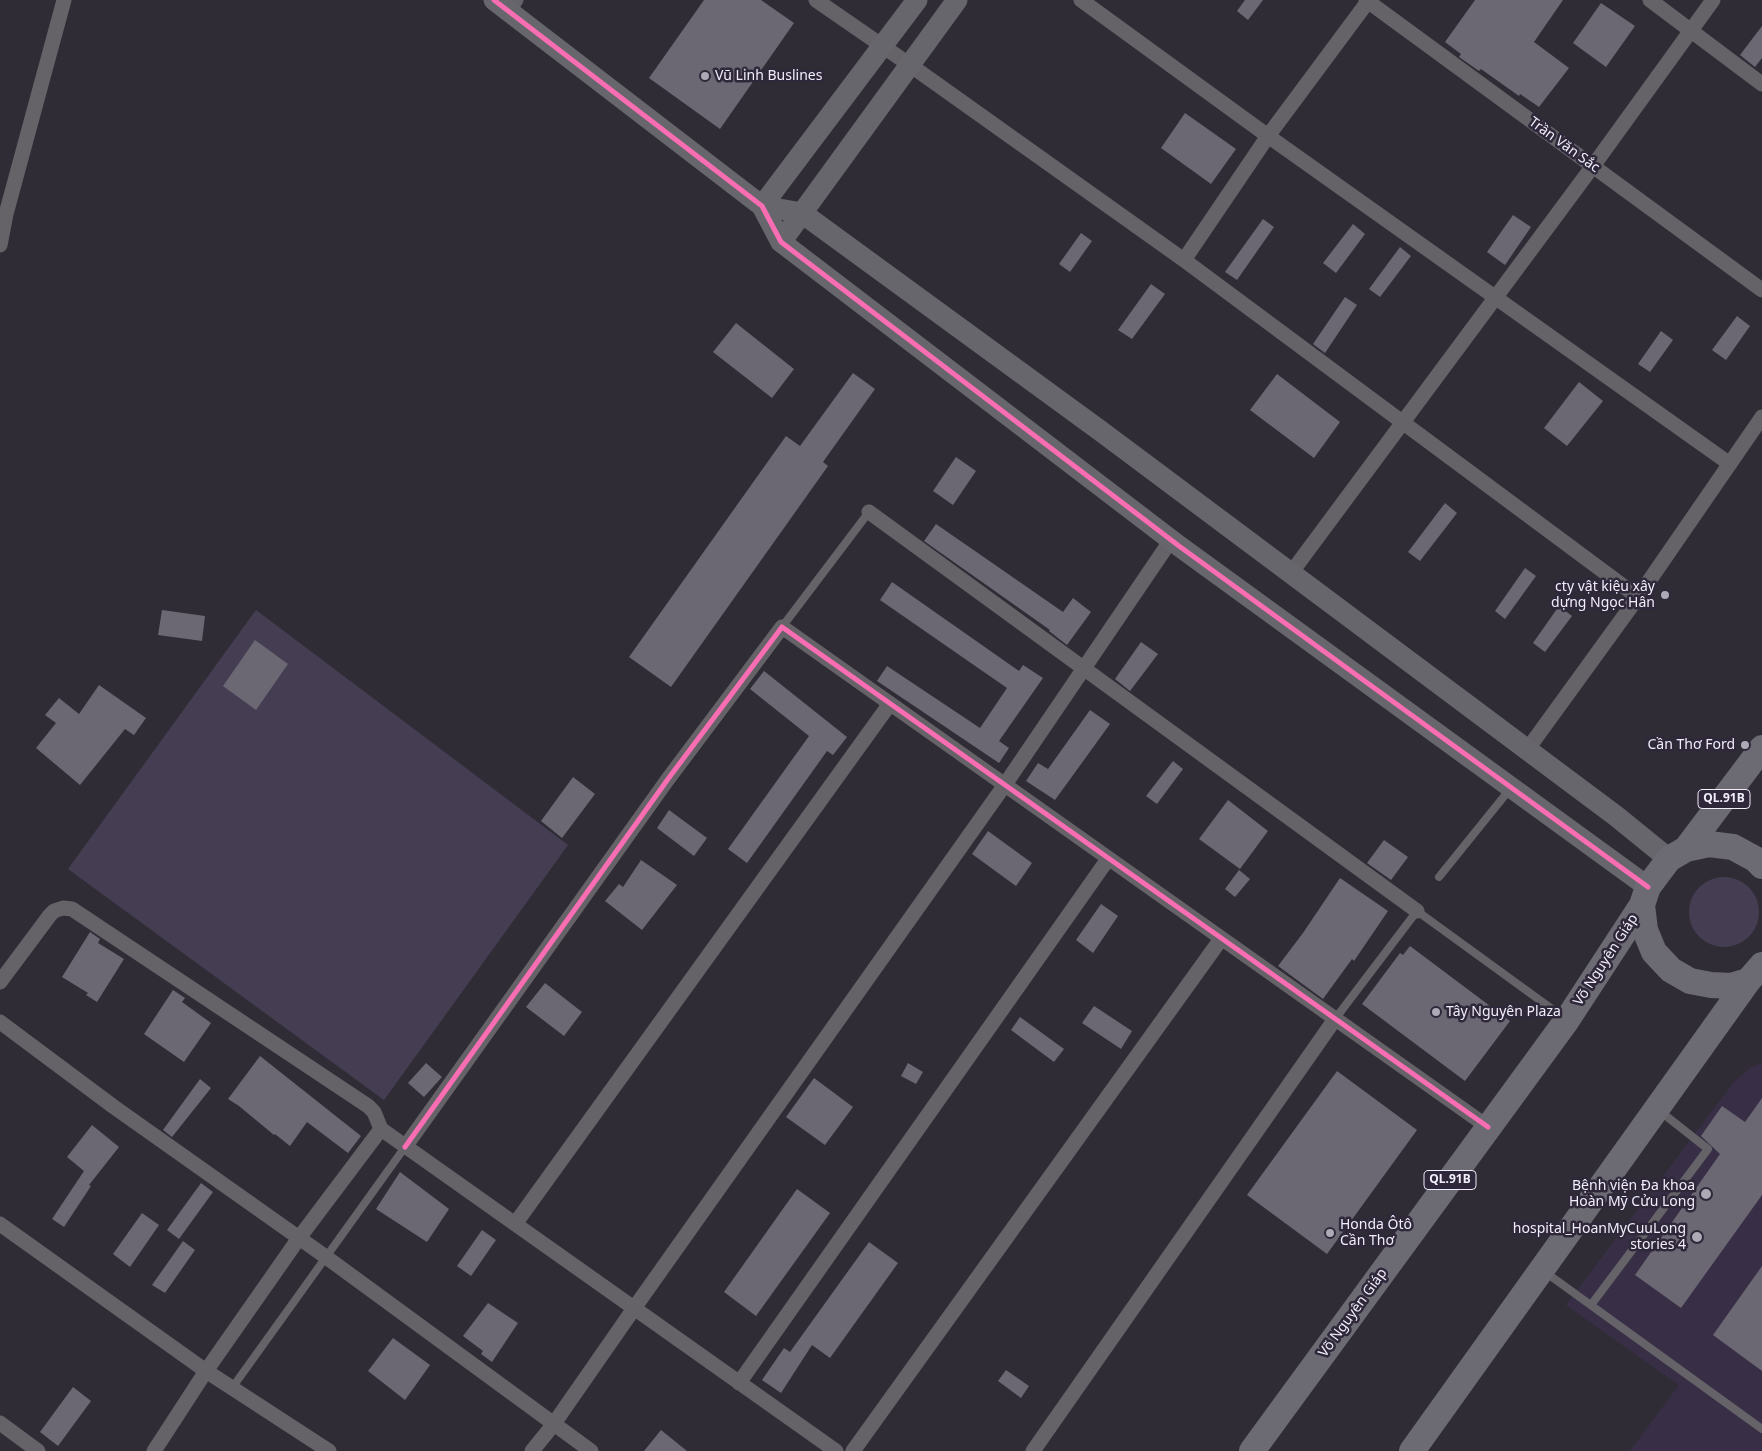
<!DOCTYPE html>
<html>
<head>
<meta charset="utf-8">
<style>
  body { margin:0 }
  canvas { display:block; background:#2f2c36 }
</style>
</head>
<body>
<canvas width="1762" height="1451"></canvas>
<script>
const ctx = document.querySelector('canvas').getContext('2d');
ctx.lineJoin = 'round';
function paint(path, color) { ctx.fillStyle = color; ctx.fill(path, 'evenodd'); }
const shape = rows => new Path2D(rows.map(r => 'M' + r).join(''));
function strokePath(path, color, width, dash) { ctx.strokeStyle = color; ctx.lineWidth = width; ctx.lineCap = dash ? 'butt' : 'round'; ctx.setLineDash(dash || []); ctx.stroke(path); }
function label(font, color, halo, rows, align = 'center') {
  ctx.font = font + ' "Noto Sans",sans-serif'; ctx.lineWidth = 5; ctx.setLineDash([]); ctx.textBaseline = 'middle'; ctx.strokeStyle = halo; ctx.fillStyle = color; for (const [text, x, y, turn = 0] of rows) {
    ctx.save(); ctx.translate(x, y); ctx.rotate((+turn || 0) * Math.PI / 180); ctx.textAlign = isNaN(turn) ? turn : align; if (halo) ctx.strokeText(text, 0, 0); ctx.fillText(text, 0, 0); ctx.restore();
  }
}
const built = shape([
  [1762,1063,1762,1451,1630,1451,1679,1385,1566,1305,1734,1082,1750,1068]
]);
const green = shape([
  [256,610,568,845,384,1100,68,869],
  '1689 912a35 35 0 1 1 70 0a35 35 0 1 1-70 0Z'
]);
const building = shape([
  [704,0,761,0,794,23,720,129,649,78],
  [1245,0,1263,0,1248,20,1237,11],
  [1475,0,1563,0,1534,42,1569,68,1539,107,1520,94,1519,96,1481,69,1479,71,1459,57,1461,54,1445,42],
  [1601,3,1635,26,1606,67,1573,43],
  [1762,26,1762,58,1755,67,1740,55],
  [1185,113,1236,149,1211,184,1161,148],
  [1513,215,1531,227,1505,265,1487,252],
  [1263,219,1274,227,1237,280,1225,272],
  [1353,224,1365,234,1336,273,1323,263],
  [1081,233,1092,241,1070,272,1059,264],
  [1400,247,1411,256,1380,297,1369,289],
  [1151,284,1165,294,1132,339,1118,330],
  [1345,297,1357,305,1325,353,1313,344],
  [1737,316,1750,326,1726,360,1712,350],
  [736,323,794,369,772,398,713,352],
  [1661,331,1673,340,1650,372,1638,364],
  [853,373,875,389,823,462,828,466,671,687,629,657,786,436,800,446],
  [1277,374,1340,422,1314,458,1250,410],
  [1579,382,1603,401,1567,446,1544,428],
  [956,457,976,471,953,505,933,491],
  [1445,503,1457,513,1420,561,1408,552],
  [936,524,1063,612,1073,598,1091,612,1067,645,1049,631,1050,630,924,541],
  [1525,568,1536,576,1505,619,1495,611],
  [892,582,1019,671,1023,665,1043,678,999,741,1009,748,999,763,877,681,887,666,980,728,1007,688,880,600],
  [1559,606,1572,616,1545,652,1533,643],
  [162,610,205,616,202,641,158,635],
  [255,640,288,664,256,710,223,686],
  [1141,642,1158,654,1130,691,1115,679],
  [764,671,847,737,833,755,827,751,747,863,728,849,809,736,750,689],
  [99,685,146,718,134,735,125,729,80,785,36,748,56,723,45,715,59,698,79,714],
  [1090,710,1110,724,1055,800,1026,781,1038,763,1048,769],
  [1173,761,1183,769,1157,804,1146,796],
  [573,777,595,794,562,838,541,821],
  [1228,800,1268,831,1240,869,1199,839],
  [669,810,707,838,694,856,657,828],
  [988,831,1032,863,1016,886,972,854],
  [1384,840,1408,857,1391,880,1367,863],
  [641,860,677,885,642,930,605,901,619,884,623,887],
  [1239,870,1250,879,1235,897,1225,889],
  [1340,878,1388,911,1354,961,1352,959,1323,999,1278,966,1303,933],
  [1101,904,1118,916,1093,953,1076,940],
  [90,932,100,939,98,943,124,959,97,1002,86,995,88,993,62,977],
  [1410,946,1510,1021,1465,1081,1362,1004,1400,953,1403,955],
  [545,983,582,1012,564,1036,526,1007],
  [173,990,185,998,182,1002,211,1023,184,1062,144,1034],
  [1094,1006,1132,1031,1121,1049,1082,1023],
  [1020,1017,1064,1049,1054,1062,1011,1030],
  [260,1056,361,1136,348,1153,307,1122,290,1146,275,1134,274,1135,239,1106,228,1099],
  [426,1063,442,1077,424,1097,408,1083],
  [908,1063,923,1072,916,1084,901,1076],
  [1337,1071,1417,1130,1327,1254,1247,1195],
  [814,1078,853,1107,825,1145,786,1117],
  [200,1079,211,1088,172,1137,163,1130],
  [1762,1098,1762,1195,1681,1308,1635,1275,1720,1154,1701,1136,1722,1106,1745,1122],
  [92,1125,119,1147,89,1185,91,1186,64,1227,52,1219,84,1171,67,1157],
  [400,1172,449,1209,427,1242,376,1209],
  [201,1183,213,1192,179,1239,167,1230],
  [797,1189,830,1213,756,1316,724,1292],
  [142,1213,159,1225,130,1267,113,1254],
  [482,1230,496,1240,471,1276,457,1266],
  [183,1241,195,1250,165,1293,152,1285],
  [869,1242,898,1263,830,1358,812,1345,781,1393,762,1380,784,1348,790,1352],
  [1762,1266,1762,1371,1713,1335],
  [488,1303,518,1323,492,1362,481,1354,483,1351,463,1336],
  [393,1338,430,1365,405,1400,368,1371],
  [1006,1370,1029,1386,1021,1398,998,1381],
  [73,1387,91,1401,58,1446,40,1432],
  [661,1430,687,1451,644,1451]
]);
const lane = shape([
  [782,627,869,512],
  [1439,877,1510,789],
  [1335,1019,1417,911,1563,1017],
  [1545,1272,1762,1429],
  [1591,1305,1708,1149,1661,1112],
  [232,1388,405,1147]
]);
const street = shape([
  [816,0,910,65,1184,260,1638,597],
  [1081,0,1268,136,1730,464],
  [1366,0,1762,290],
  [1650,0,1762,84],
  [509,10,516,0],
  [0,245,6,214,64,0],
  [1184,260,1268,136,1369,0],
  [869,512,1417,911],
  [1291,573,1593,166,1713,0],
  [1527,750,1638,597,1762,417],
  [0,982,50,915,54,911,63,908,72,909,368,1106,374,1112,381,1129,836,1451],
  [0,1022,114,1107,326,1257,591,1451],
  [405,1147,668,779,782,627,1488,1127],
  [0,1224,206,1371,329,1451],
  [515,1224,889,705],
  [739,1383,1108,859],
  [0,1423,38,1451],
  [154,1451,206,1371,299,1238,381,1129],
  [532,1451,553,1425,635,1307,1004,786,1171,540],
  [853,1451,1221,939],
  [1033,1451,1335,1019]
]);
const secondary = shape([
  [494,0,762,206,781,242,1179,546,1648,887],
  [762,206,802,213,1102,432,1616,816,1669,859],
  [762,206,917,0],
  [781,242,957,0]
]);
const highway = shape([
  [1686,849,1762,748],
  [1748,981,1731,986,1711,985,1690,981,1671,970,1654,952,1645,930,1642,905,1648,887,1669,859,1686,849,1709,844,1733,847,1755,859,1762,866],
  [1252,1451,1567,1020,1642,905],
  [1412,1451,1748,981,1762,965]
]);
const cycleway = shape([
  [494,0,762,206,781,242,1179,546,1648,887],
  [405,1147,668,779,782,627,1488,1127]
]);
const markers = [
  [705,76,5,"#ada9b5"],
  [1665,595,5,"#ada9b5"],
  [1745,745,5,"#ada9b5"],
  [1436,1012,5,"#ada9b5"],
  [1706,1194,6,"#ada9b5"],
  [1330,1233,5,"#ada9b5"],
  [1697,1237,6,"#ada9b5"]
];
const shields = [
  [1724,799,52],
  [1450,1180,52]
];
const shieldNames = [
  ["QL.91B",1724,799],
  ["QL.91B",1450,1180]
];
const poiNames = [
  ["Vũ Linh Buslines",715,76,"left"],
  ["cty vật kiệu xây",1655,587],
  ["dựng Ngọc Hân",1655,603],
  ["Cần Thơ Ford",1735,745],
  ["Tây Nguyên Plaza",1446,1012,"left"],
  ["Bệnh viện Đa khoa",1695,1186],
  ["Hoàn Mỹ Cửu Long",1695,1202],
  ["Honda Ôtô",1340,1225,"left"],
  ["Cần Thơ",1340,1241,"left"],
  ["hospital_HoanMyCuuLong",1686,1229],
  ["stories 4",1686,1245]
];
const streetNames = [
  ["Trần Văn Sắc",1564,145,36],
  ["Võ Nguyên Giáp",1606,960,-57],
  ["Võ Nguyên Giáp",1353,1313,-54]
];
paint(built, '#382f46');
paint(green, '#453e53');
paint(building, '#6b6773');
strokePath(lane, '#656368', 8);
strokePath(street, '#656368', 15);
strokePath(secondary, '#67666c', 21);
strokePath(highway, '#6c6a72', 26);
strokePath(cycleway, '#f96db3', 5);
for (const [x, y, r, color] of markers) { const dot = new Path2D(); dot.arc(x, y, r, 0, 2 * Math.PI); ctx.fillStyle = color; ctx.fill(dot); strokePath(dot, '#2e283a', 2); }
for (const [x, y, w] of shields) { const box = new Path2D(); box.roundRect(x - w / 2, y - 9.5, w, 19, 4); ctx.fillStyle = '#2e283a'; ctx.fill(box); strokePath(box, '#f1edfa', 1); }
label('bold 12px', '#f1edfa', null, shieldNames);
label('14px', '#f1edfa', '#2e283a', poiNames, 'right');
label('14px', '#f1edfa', '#2e283a', streetNames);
</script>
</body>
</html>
